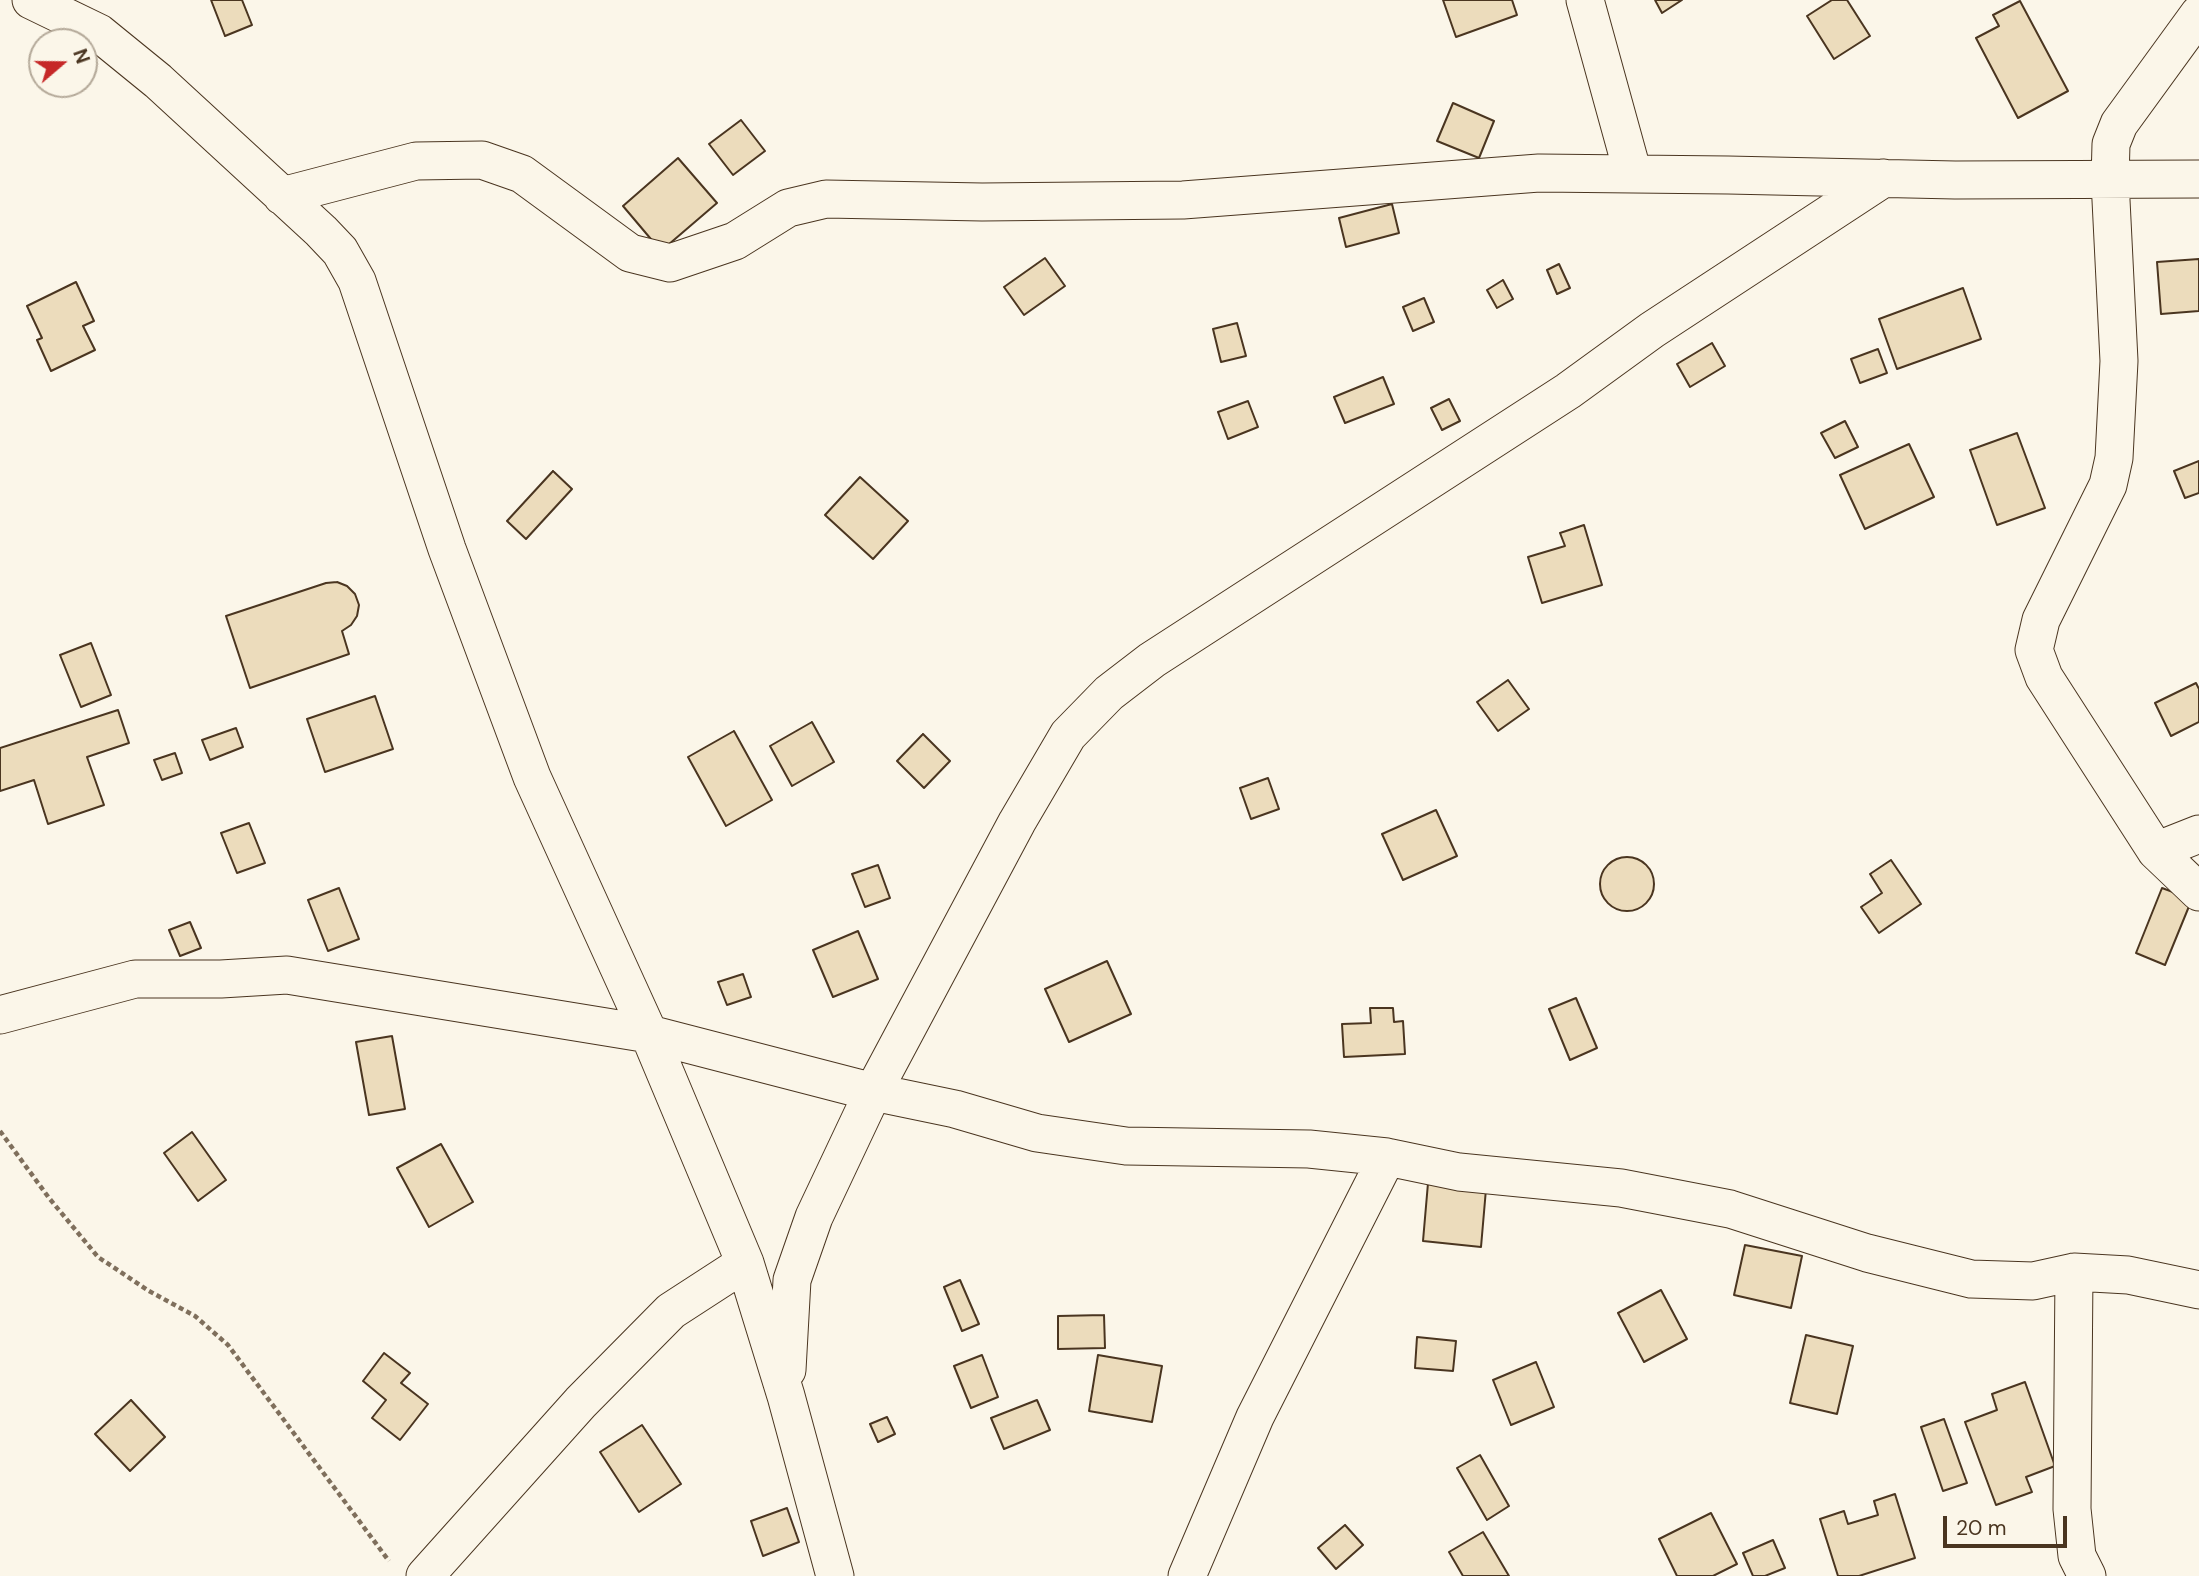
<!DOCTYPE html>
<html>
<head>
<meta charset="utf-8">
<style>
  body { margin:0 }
  #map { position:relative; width:2199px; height:1576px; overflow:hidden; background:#fbf6e9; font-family:"DM Sans",sans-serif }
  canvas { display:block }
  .north { position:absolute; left:28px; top:28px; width:70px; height:70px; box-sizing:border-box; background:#fbf6e9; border:2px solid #b4a999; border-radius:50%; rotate:70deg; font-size:19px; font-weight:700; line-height:28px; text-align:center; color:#4a3520 }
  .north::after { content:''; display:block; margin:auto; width:24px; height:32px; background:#c62828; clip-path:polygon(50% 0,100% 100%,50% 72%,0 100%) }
  .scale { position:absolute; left:1943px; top:1516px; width:124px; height:32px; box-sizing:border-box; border:4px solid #4a3520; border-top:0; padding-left:9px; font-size:21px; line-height:24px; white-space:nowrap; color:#4a3520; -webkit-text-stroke:5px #fbf6e9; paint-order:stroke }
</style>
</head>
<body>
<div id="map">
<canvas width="2199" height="1576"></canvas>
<div class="north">N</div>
<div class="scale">20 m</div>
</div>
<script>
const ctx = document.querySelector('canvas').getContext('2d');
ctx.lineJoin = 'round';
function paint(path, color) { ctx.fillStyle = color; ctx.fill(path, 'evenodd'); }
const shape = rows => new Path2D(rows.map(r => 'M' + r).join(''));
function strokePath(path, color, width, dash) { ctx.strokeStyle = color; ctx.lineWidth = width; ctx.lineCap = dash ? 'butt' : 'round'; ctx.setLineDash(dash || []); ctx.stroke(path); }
const building = shape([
  [211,0,242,0,252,25,225,36,211,0],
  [1443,0,1512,0,1517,15,1456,37,1443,0],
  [1655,0,1682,0,1662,13,1655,0],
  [1832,0,1847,0,1870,36,1834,59,1807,16,1832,0],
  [2020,1,2068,91,2018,118,1976,38,1999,26,1993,15,2020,1],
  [1453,103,1494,121,1479,158,1437,141,1453,103],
  [741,120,765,151,733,175,709,144,741,120],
  [678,158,717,203,661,251,623,206,678,158],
  [1392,204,1399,233,1346,247,1339,218,1392,204],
  [1045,258,1065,286,1024,315,1004,287,1045,258],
  [2199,259,2199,311,2161,314,2157,262,2199,259],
  [1559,264,1570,288,1557,294,1547,270,1559,264],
  [1503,280,1513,299,1497,308,1487,290,1503,280],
  [76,282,94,321,83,326,95,350,51,371,37,340,42,338,27,306,76,282],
  [1963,288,1981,339,1897,369,1879,319,1963,288],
  [1424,298,1434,322,1413,331,1403,307,1424,298],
  [1237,323,1246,356,1221,362,1213,329,1237,323],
  [1712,343,1725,366,1690,387,1677,364,1712,343],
  [1878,349,1887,373,1860,383,1851,359,1878,349],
  [1383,377,1394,404,1345,423,1334,397,1383,377],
  [1449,399,1460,421,1442,430,1431,408,1449,399],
  [1248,401,1258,427,1228,439,1218,412,1248,401],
  [1845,421,1858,447,1835,458,1821,433,1845,421],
  [2017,433,2045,508,1997,525,1970,450,2017,433],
  [1909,444,1934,497,1865,529,1840,475,1909,444],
  [2199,461,2199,493,2185,498,2174,471,2199,461],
  [553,471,572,489,526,539,507,521,553,471],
  [860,477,908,521,873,559,825,515,860,477],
  [1584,525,1602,585,1542,603,1528,557,1565,546,1560,533,1584,525],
  [337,582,347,586,355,594,359,605,357,616,351,625,342,631,349,654,250,688,226,616,326,583,337,582],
  [91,643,111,695,81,707,60,655,91,643],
  [1508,680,1529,709,1498,731,1477,702,1508,680],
  [2196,683,2199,689,2199,722,2171,736,2155,703,2196,683],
  [375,696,393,749,325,772,307,719,375,696],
  [118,710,129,743,87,757,104,805,48,824,34,780,0,791,0,748,118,710],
  [812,722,834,762,792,786,770,746,812,722],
  [236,728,243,747,210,760,202,740,236,728],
  [734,731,772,800,726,826,688,757,734,731],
  [923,734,950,761,924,788,897,761,923,734],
  [175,753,182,773,162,780,154,760,175,753],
  [1268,778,1279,809,1251,819,1240,788,1268,778],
  [1436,810,1457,856,1403,880,1382,834,1436,810],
  [249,823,265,863,237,873,221,833,249,823],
  '1600 884a27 27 0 1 1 54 0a27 27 0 1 1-54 0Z',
  [1891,860,1921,904,1879,933,1861,907,1882,893,1870,874,1891,860],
  [878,865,890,898,865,907,852,874,878,865],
  [339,888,359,939,328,951,308,900,339,888],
  [2162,888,2192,899,2165,965,2136,953,2162,888],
  [190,922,201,948,180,956,169,930,190,922],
  [858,931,878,979,833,997,813,950,858,931],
  [1107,961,1131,1014,1069,1042,1045,989,1107,961],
  [743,974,751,997,727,1005,718,982,743,974],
  [1576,998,1597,1048,1570,1060,1549,1009,1576,998],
  [1370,1008,1393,1008,1394,1022,1403,1021,1405,1054,1344,1057,1342,1024,1371,1023,1370,1008],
  [392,1036,405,1109,369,1115,356,1042,392,1036],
  [192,1132,226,1180,198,1201,164,1153,192,1132],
  [441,1144,473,1202,429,1227,397,1168,441,1144],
  [1428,1183,1486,1189,1481,1247,1423,1241,1428,1183],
  [1745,1245,1802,1256,1791,1308,1734,1295,1745,1245],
  [960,1280,979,1324,962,1331,944,1287,960,1280],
  [1661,1290,1687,1339,1644,1362,1618,1313,1661,1290],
  [1104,1315,1105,1348,1058,1349,1058,1316,1104,1315],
  [1806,1335,1853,1346,1837,1414,1790,1403,1806,1335],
  [1417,1337,1456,1341,1453,1371,1415,1368,1417,1337],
  [384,1353,410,1373,401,1383,428,1404,400,1440,372,1418,386,1400,363,1381,384,1353],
  [982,1355,998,1397,971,1408,954,1366,982,1355],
  [1098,1355,1162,1366,1152,1422,1089,1411,1098,1355],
  [1536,1362,1554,1407,1511,1425,1493,1380,1536,1362],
  [2025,1382,2055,1466,2026,1477,2032,1492,1996,1505,1965,1422,1997,1410,1992,1394,2025,1382],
  [131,1400,165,1437,130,1471,95,1434,131,1400],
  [1037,1400,1050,1430,1004,1449,991,1418,1037,1400],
  [887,1417,895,1434,878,1442,870,1424,887,1417],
  [1944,1419,1967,1483,1943,1491,1921,1427,1944,1419],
  [642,1425,681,1484,639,1512,600,1452,642,1425],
  [1480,1455,1509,1506,1487,1520,1457,1468,1480,1455],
  [1895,1494,1915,1558,1859,1576,1838,1576,1820,1519,1844,1511,1848,1524,1878,1515,1874,1501,1895,1494],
  [787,1508,799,1542,763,1556,751,1521,787,1508],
  [1711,1513,1737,1564,1713,1576,1677,1576,1659,1539,1711,1513],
  [1345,1525,1363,1545,1336,1569,1318,1548,1345,1525],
  [1483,1532,1509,1576,1463,1576,1449,1552,1483,1532],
  [1773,1540,1785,1568,1765,1576,1753,1576,1743,1553,1773,1540]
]);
const path = shape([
  [0,1131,49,1198,98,1257,149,1291,195,1316,228,1345,389,1561]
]);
const minor = shape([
  [31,0,99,33,158,81,321,231,340,251,357,281,447,549,532,777,649,1034,745,1263,786,1396,835,1576],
  [1585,0,1633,174],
  [2199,14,2119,124,2111,144,2110,180,2119,361,2114,458,2108,485,2041,620,2034,650,2044,677,2156,851,2199,892],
  [282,196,416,161,482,160,522,174,630,253,670,263,735,241,788,208,826,199,982,202,1183,200,1539,173,1728,175,1955,180,2199,179],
  [2156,851,2199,834],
  [0,1015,135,979,221,979,287,975,649,1034,873,1092,955,1109,1037,1133,1126,1146,1309,1149,1387,1157,1459,1172,1621,1188,1730,1209,1867,1253,1971,1279,2033,1281,2074,1272,2128,1275,2199,1290],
  [2074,1272,2072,1509,2077,1556,2087,1576],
  [787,1370,792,1280,814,1217,873,1092,1017,822,1068,735,1109,693,1152,660,1568,391,1652,330,1884,178],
  [425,1576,581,1402,671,1311,745,1263],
  [1187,1576,1255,1417,1387,1157]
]);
paint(building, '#ecdcbc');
strokePath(building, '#4a3520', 2);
strokePath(minor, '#4a3520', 39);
strokePath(path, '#7f6f5c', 4.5, [5, 3.5]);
strokePath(minor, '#fbf6e9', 37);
</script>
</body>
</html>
